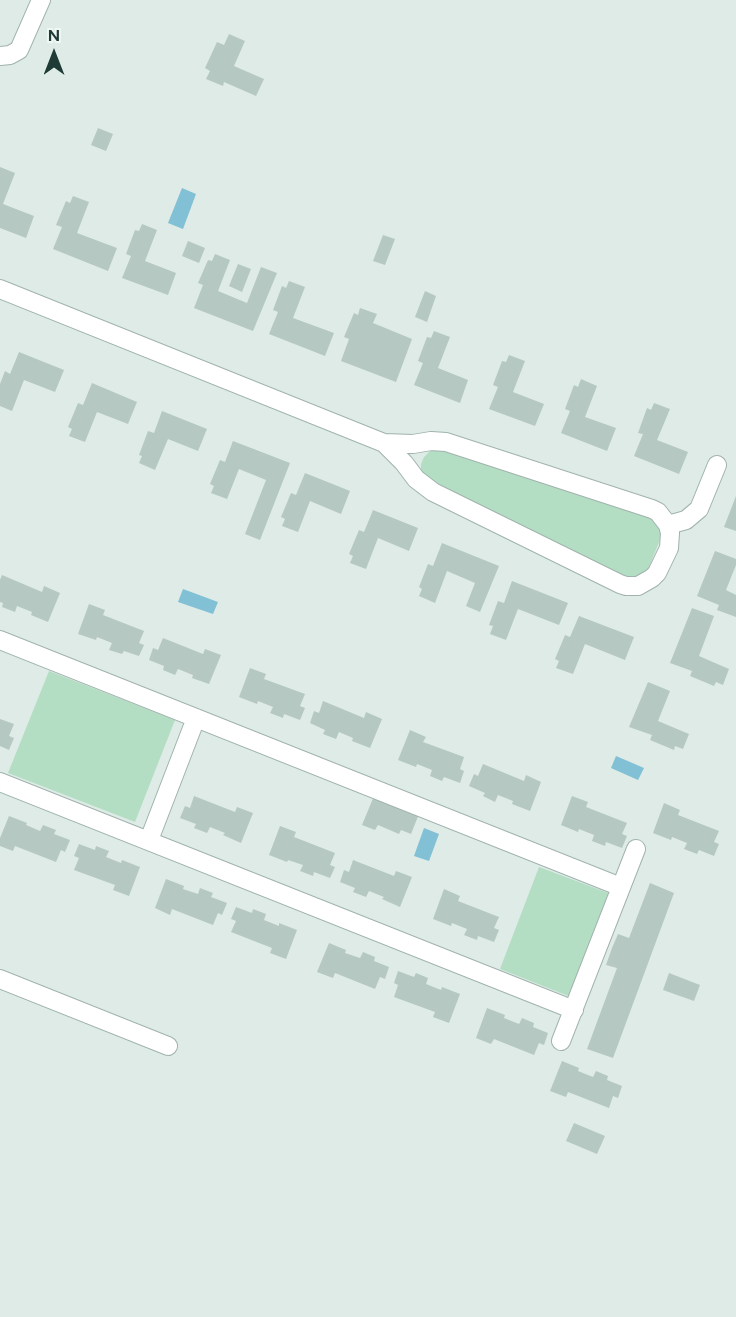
<!DOCTYPE html>
<html>
<head>
<meta charset="utf-8">
<style>
  body { margin:0 }
  #map { position:relative; width:736px; height:1317px; overflow:hidden; background:#deebe6; font-family:Figtree,sans-serif }
  canvas { display:block }
  .north { position:absolute; left:24px; top:24px; width:60px; height:60px; -webkit-text-stroke:4px #eef7f3; paint-order:stroke; rotate:0deg; font-size:16px; font-weight:700; line-height:24px; text-align:center; color:#1e3b36 }
  .north::after { content:''; display:block; margin:auto; width:21px; height:27px; background:#1e3b36; clip-path:polygon(50% 0,100% 100%,50% 72%,0 100%) }
</style>
</head>
<body>
<div id="map">
<canvas width="736" height="1317"></canvas>
<div class="north">N</div>
</div>
<script>
const ctx = document.querySelector('canvas').getContext('2d');
ctx.lineJoin = 'round';
function paint(path, color) { ctx.fillStyle = color; ctx.fill(path, 'evenodd'); }
const shape = rows => new Path2D(rows.map(r => 'M' + r).join(''));
function strokePath(path, color, width, dash) { ctx.strokeStyle = color; ctx.lineWidth = width; ctx.lineCap = dash ? 'butt' : 'round'; ctx.setLineDash(dash || []); ctx.stroke(path); }
const green = shape([
  [443,448,645,516,654,521,660,528,661,534,659,542,648,570,635,577,627,577,618,574,431,481,424,476,421,471,421,464,424,457,431,450],
  [49,671,175,720,135,822,8,773],
  [539,867,611,894,571,997,500,969]
]);
const water = shape([
  [182,188,196,194,183,229,168,223],
  [183,589,218,602,213,614,178,602],
  [616,756,644,768,638,780,611,768],
  [424,828,439,834,429,861,414,856]
]);
const building = shape([
  [229,34,245,41,234,66,264,79,256,96,224,82,223,86,206,79,210,71,205,68,217,42,224,45],
  [98,128,113,134,106,151,91,145],
  [0,167,15,173,3,204,34,216,26,238,0,228],
  [73,196,89,202,77,233,117,248,108,271,53,249,62,227,56,225,66,201,70,203],
  [142,224,157,230,145,261,176,273,168,295,122,278,131,256,126,254,135,230,139,231],
  [383,235,395,239,385,265,373,261],
  [188,241,205,248,199,263,182,256],
  [215,254,230,260,218,291,247,303,261,267,277,273,253,331,194,308,203,285,198,283,208,260,212,261],
  [238,264,251,269,242,292,229,286],
  [289,281,305,287,293,318,334,333,325,356,269,334,278,312,273,310,282,286,286,288],
  [425,291,436,296,427,322,415,317],
  [360,308,377,314,373,323,412,339,396,382,341,361,349,339,344,337,354,313,358,315],
  [434,331,450,337,438,368,468,380,460,403,414,385,423,363,418,361,427,337,431,338],
  [19,352,64,370,55,392,24,380,12,411,0,406,0,384,5,371,10,374],
  [509,355,525,361,513,392,544,404,535,426,489,409,498,387,493,385,502,361,506,362],
  [581,379,597,386,585,417,616,428,607,451,561,433,570,411,565,409,574,385,578,387],
  [92,383,137,402,128,424,97,412,85,442,69,436,72,429,68,427,78,403,83,405],
  [654,403,670,409,657,440,688,452,679,474,634,456,643,434,638,433,647,408,651,410],
  [162,411,207,429,198,451,168,439,155,470,139,463,142,456,139,455,148,431,154,433],
  [233,441,290,463,260,540,245,534,266,480,239,469,227,499,211,493,214,486,210,484,220,460,225,462],
  [305,473,350,491,341,514,310,501,298,532,282,526,285,519,281,517,291,493,296,495],
  [736,496,736,531,724,527],
  [373,510,418,528,409,551,378,538,366,569,350,563,353,556,349,554,359,530,364,532],
  [442,543,499,566,480,612,466,606,475,583,447,571,435,603,419,596,422,589,419,587,428,564,433,566],
  [715,551,736,559,736,565,726,590,736,595,736,617,717,610,719,605,697,596],
  [2,575,42,592,44,586,60,593,48,622,31,615,32,612,17,606,15,612,2,607,3,603,0,602,0,580],
  [512,581,568,603,559,625,518,609,506,640,490,634,493,626,489,625,498,601,504,603],
  [89,604,105,610,103,615,144,631,139,643,144,645,139,656,124,651,122,654,109,650,112,643,97,637,96,640,78,634],
  [692,608,714,616,699,656,729,669,723,685,716,682,714,686,690,676,692,671,670,663],
  [579,616,634,637,625,660,585,644,573,674,556,668,559,661,555,659,565,635,570,637],
  [163,638,203,654,205,649,221,655,209,684,192,678,193,675,178,669,175,675,163,670,164,666,149,660,153,648,158,650],
  [250,668,266,674,264,679,305,694,300,706,305,708,300,720,284,714,283,718,270,713,273,707,258,701,257,704,239,697],
  [648,682,670,691,658,721,689,734,683,749,675,746,674,750,650,740,652,735,629,727],
  [323,701,364,718,366,712,382,719,370,748,352,741,353,738,339,732,336,739,323,734,325,730,310,723,314,711,319,713],
  [0,719,14,724,9,736,14,738,9,750,0,746],
  [410,730,426,737,423,742,464,757,460,769,464,771,460,783,444,777,442,781,430,776,432,770,417,764,416,767,398,760],
  [483,764,524,781,526,775,541,782,530,811,512,804,513,801,498,795,495,802,483,796,485,793,469,786,474,774,478,776],
  [194,796,235,812,237,807,253,813,241,843,223,835,225,833,210,827,207,833,194,828,196,824,180,818,185,806,190,808],
  [374,796,419,814,411,834,401,830,399,834,378,825,375,830,362,825],
  [572,796,588,802,586,807,627,823,622,834,627,836,622,848,606,842,605,846,592,841,594,835,579,829,578,832,561,825],
  [664,803,680,810,678,815,719,831,714,842,719,844,714,856,699,850,697,854,684,849,687,843,672,837,671,840,653,833],
  [9,816,27,823,26,825,40,831,43,825,56,830,54,834,70,840,65,852,61,850,56,862,15,846,13,851,0,846,0,838],
  [280,826,296,832,294,837,335,853,330,865,335,867,330,878,314,872,313,876,300,871,303,865,288,860,287,862,269,855],
  [79,844,95,850,96,846,109,851,106,857,121,863,122,860,140,867,129,896,113,890,115,885,74,870,79,858,74,856],
  [353,860,394,876,396,871,412,877,400,907,382,899,384,897,369,891,366,897,353,892,355,888,340,882,344,870,349,872],
  [166,879,184,886,183,889,198,894,200,888,213,893,211,897,227,903,222,915,218,913,213,925,172,909,170,915,155,908],
  [650,883,674,893,613,1058,587,1049,617,968,606,965,612,948,618,934,629,938],
  [444,889,460,896,458,901,499,917,494,928,499,930,494,942,478,936,477,940,464,935,467,929,452,923,451,926,433,919],
  [236,907,252,913,253,909,266,914,264,920,279,926,279,923,297,930,286,959,270,953,272,948,231,932,236,921,231,919],
  [329,943,346,950,345,953,360,958,363,952,375,957,374,961,389,967,385,979,380,977,375,989,335,973,333,978,317,972],
  [398,971,414,977,416,973,428,978,426,984,441,990,442,987,460,994,449,1023,433,1017,435,1012,394,997,398,985,394,983],
  [669,973,700,985,694,1001,663,990],
  [487,1008,505,1015,504,1018,519,1024,522,1018,534,1023,533,1027,548,1033,544,1045,539,1043,534,1055,494,1039,491,1044,476,1038],
  [562,1061,579,1068,578,1071,593,1077,596,1071,608,1076,607,1080,622,1086,618,1098,613,1096,609,1108,568,1092,566,1097,550,1091],
  [574,1123,605,1136,597,1154,566,1141]
]);
const minor = shape([
  [0,56,10,55,19,50,41,0],
  [0,289,384,443,413,444,431,441,446,442,652,509,658,512,668,525,670,533,669,548,657,573,652,578,638,586,626,586,620,584,433,492,416,479,404,463,384,443],
  [668,525,686,520,699,509,717,465],
  [0,640,621,887],
  [0,782,574,1010],
  [149,840,196,718],
  [0,979,168,1046],
  [561,1041,636,849]
]);
paint(green, '#b4dec3');
paint(water, '#81c0d5');
paint(building, '#b6c8c2');
strokePath(minor, '#a1b3ae', 20);
strokePath(minor, '#fff', 18);
</script>
</body>
</html>
